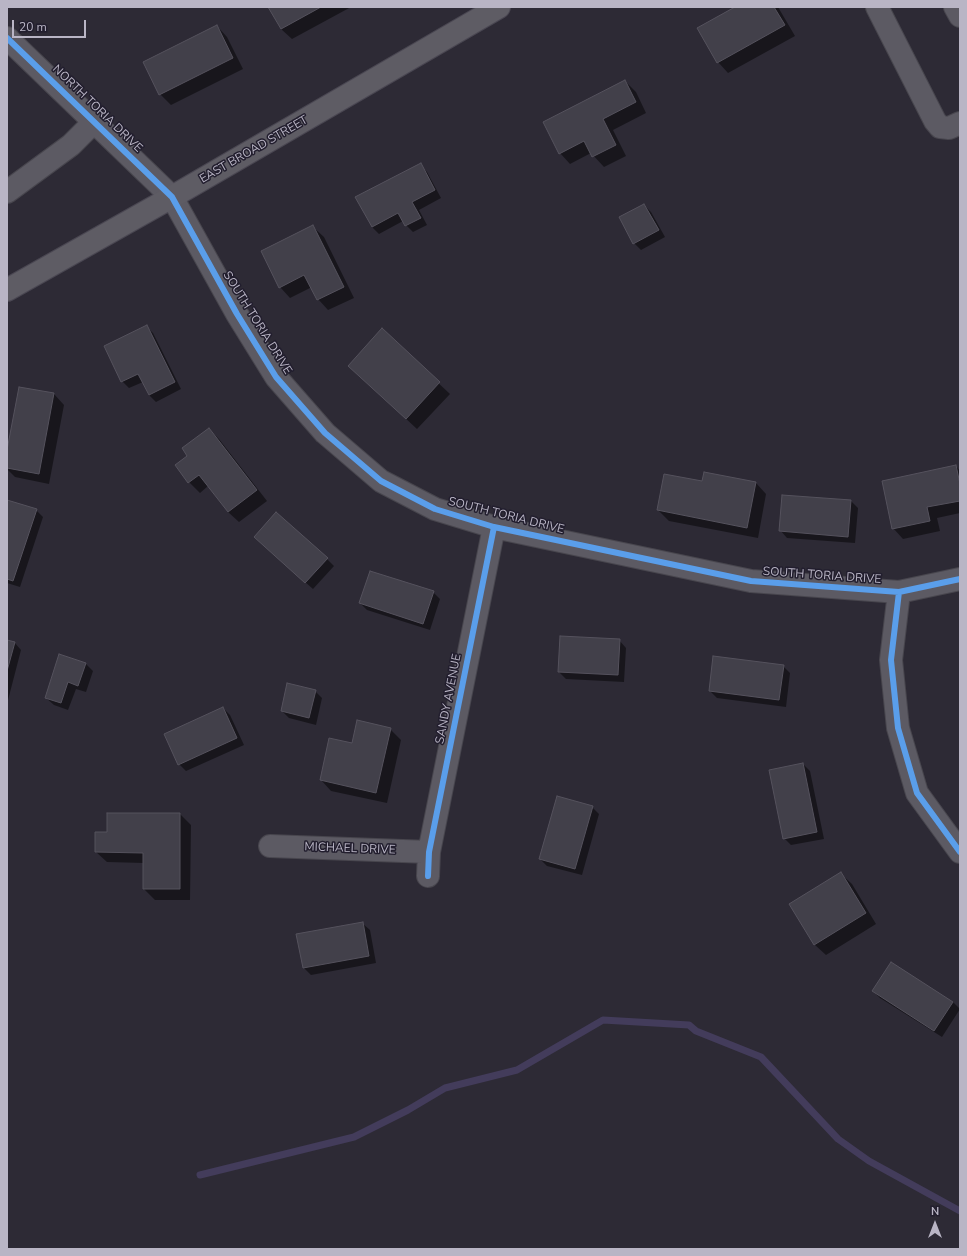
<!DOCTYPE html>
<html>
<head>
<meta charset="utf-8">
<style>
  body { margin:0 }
  #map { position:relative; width:967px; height:1256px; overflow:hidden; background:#2d2a35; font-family:"Nunito Sans",sans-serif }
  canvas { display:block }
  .frame { position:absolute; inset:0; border:8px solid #b9b5c5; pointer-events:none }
  .north { position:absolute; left:915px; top:1204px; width:40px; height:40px; -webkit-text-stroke:3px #221e2e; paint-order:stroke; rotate:0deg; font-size:11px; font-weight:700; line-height:16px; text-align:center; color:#b9b5c5 }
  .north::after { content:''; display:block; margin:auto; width:14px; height:18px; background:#b9b5c5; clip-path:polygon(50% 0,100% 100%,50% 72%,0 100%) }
  .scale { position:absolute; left:12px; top:20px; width:74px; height:18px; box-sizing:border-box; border:2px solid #b9b5c5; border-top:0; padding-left:5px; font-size:12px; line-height:14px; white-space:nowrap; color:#b9b5c5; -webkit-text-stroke:3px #221e2e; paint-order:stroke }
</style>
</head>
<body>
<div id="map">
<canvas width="967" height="1256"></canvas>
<div class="frame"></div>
<div class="north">N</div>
<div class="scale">20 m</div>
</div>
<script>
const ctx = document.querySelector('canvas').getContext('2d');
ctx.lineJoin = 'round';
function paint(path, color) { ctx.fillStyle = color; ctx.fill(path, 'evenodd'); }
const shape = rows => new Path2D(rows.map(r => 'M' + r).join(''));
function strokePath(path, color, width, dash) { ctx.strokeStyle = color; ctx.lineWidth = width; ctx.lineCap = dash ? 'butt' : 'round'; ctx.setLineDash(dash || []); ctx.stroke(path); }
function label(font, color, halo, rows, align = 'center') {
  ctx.font = font + ' "Nunito Sans",sans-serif'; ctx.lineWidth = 3; ctx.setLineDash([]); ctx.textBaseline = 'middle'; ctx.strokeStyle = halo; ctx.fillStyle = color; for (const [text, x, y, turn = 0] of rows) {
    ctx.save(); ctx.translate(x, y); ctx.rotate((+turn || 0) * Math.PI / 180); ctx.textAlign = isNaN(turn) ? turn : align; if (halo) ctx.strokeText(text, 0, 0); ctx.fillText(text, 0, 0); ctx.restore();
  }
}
const shadow = shape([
  [269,7,351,7,292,39,281,29],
  [737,7,778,7,795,36,728,73,718,62],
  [217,26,227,37,243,69,171,105,160,94],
  [625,81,636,92,646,113,613,130,626,156,604,167,591,153,570,164,560,153],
  [420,165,427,172,441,198,419,210,427,225,413,232,406,225,403,221,379,234,372,227],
  [644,205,651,212,665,237,641,250,634,243,620,218],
  [313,227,324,237,354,298,328,310,318,299,312,287,290,298,280,287],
  [146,326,153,333,181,389,156,402,149,395,143,382,129,388,122,381],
  [382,330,450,394,417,429,360,376],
  [54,394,64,405,49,484,15,477,7,469,7,455],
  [209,429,219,439,267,501,239,522,228,512,208,486,200,493,189,482,176,466,189,456],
  [956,466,960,471,960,513,937,518,940,531,903,539,893,528],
  [703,483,756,483,766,494,758,538,669,521,658,510],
  [7,501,36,510,43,517,20,587,7,583],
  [851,501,858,508,855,543,787,538,780,530],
  [262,544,327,559,334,566,313,589],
  [433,592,440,599,430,630,367,610,360,603],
  [619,640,626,648,624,682,566,679,559,672],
  [7,641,14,642,21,650,7,704],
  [86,664,93,671,86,692,76,689,68,710,54,705,46,698],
  [783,666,790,673,786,707,717,698,710,691],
  [315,691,322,698,316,725,289,718,282,711],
  [223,708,230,715,244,745,186,771,179,764],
  [390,729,401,740,387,803,331,791,321,780,353,744],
  [803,764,810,771,824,839,791,845,784,838],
  [592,807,599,814,582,875,547,866,540,859],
  [108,814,180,814,191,825,190,900,155,900,144,889,144,863,107,862,96,852,108,833],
  [841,874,852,884,876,924,826,955,815,945,791,904],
  [362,923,370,930,376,963,311,975,304,968],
  [873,991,953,1002,960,1009,942,1037,880,998]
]);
const stream = shape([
  [200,1175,354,1137,408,1110,445,1088,517,1070,603,1020,689,1025,696,1031,761,1057,838,1139,869,1161,960,1211]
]);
const building = shape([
  [268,7,321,7,281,29,268,7],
  [735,7,774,7,785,25,717,63,697,28,735,7],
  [217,25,233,58,159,95,143,62,217,25],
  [625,80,636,102,603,119,616,145,592,157,584,141,559,154,543,122,625,80],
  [421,163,435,190,412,202,421,218,405,226,398,213,372,227,355,197,421,163],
  [644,204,659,230,633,244,619,217,644,204],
  [313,225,344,287,317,300,304,275,279,288,261,251,313,225],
  [147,325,175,382,149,395,138,374,121,382,104,346,147,325],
  [382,328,440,382,406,419,348,366,382,328],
  [19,387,54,393,39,474,7,468,7,450,19,387],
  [209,428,257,490,228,512,199,475,188,483,175,465,187,456,182,448,209,428],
  [956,465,960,484,960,501,927,507,930,521,892,529,882,481,956,465],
  [704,472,756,482,747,528,657,510,664,474,702,481,704,472],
  [782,495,851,500,848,537,779,531,782,495],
  [7,500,37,509,13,581,7,579,7,500],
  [276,512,328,558,305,583,254,537,276,512],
  [370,571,434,591,423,624,359,603,370,571],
  [560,636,620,639,618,675,558,672,560,636],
  [7,640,15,642,7,671,7,640],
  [59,654,86,663,78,686,68,682,61,703,45,698,59,654],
  [713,656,784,665,779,700,709,691,713,656],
  [287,683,316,690,309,718,281,711,287,683],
  [223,707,237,738,178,765,164,734,223,707],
  [357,720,391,728,376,793,320,780,329,738,352,743,357,720],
  [803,763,817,832,783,839,769,770,803,763],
  [557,796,593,806,575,869,539,859,557,796],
  [107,813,180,813,180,889,143,889,143,853,95,852,95,832,107,832,107,813],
  [841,872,866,913,814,945,789,904,841,872],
  [363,922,369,956,303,968,296,934,363,922],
  [891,962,953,1002,934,1031,872,991,891,962]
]);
const minor = shape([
  [877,7,935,121,940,127,949,128,960,123],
  [955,7,960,16],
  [7,38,172,197,237,314,276,377,325,433,381,481,435,509,494,527,751,581,899,592,960,579],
  [7,192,71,145,94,122],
  [899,592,891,660,898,728,917,793,960,852],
  [270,846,429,852],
  [428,876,429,852,494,527]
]);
const major = shape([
  [7,290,172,197,499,7]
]);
const cycleway = shape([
  [7,38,172,197,237,314,276,377,325,433,381,481,435,509,494,527,751,581,899,592,960,579],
  [899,592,891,660,898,728,917,793,960,852],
  [428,876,429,852,494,527]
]);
const streetNames = [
  ["NORTH TORIA DRIVE",97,109,44],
  ["EAST BROAD STREET",254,150,-30],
  ["SOUTH TORIA DRIVE",257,323,58],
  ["SOUTH TORIA DRIVE",506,516,14],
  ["SOUTH TORIA DRIVE",822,576,4],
  ["SANDY AVENUE",449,699,-79],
  ["MICHAEL DRIVE",350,849,2]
];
paint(shadow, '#0007');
strokePath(stream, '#433c5b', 7);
paint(building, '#42404a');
strokePath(building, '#55525d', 1);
strokePath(minor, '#48464e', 24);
strokePath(major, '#4a4752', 24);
strokePath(minor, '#5c5a63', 22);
strokePath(major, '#5e5c64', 22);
strokePath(cycleway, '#5a9eea', 6);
label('12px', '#b9b5c5', '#221e2e', streetNames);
</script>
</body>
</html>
